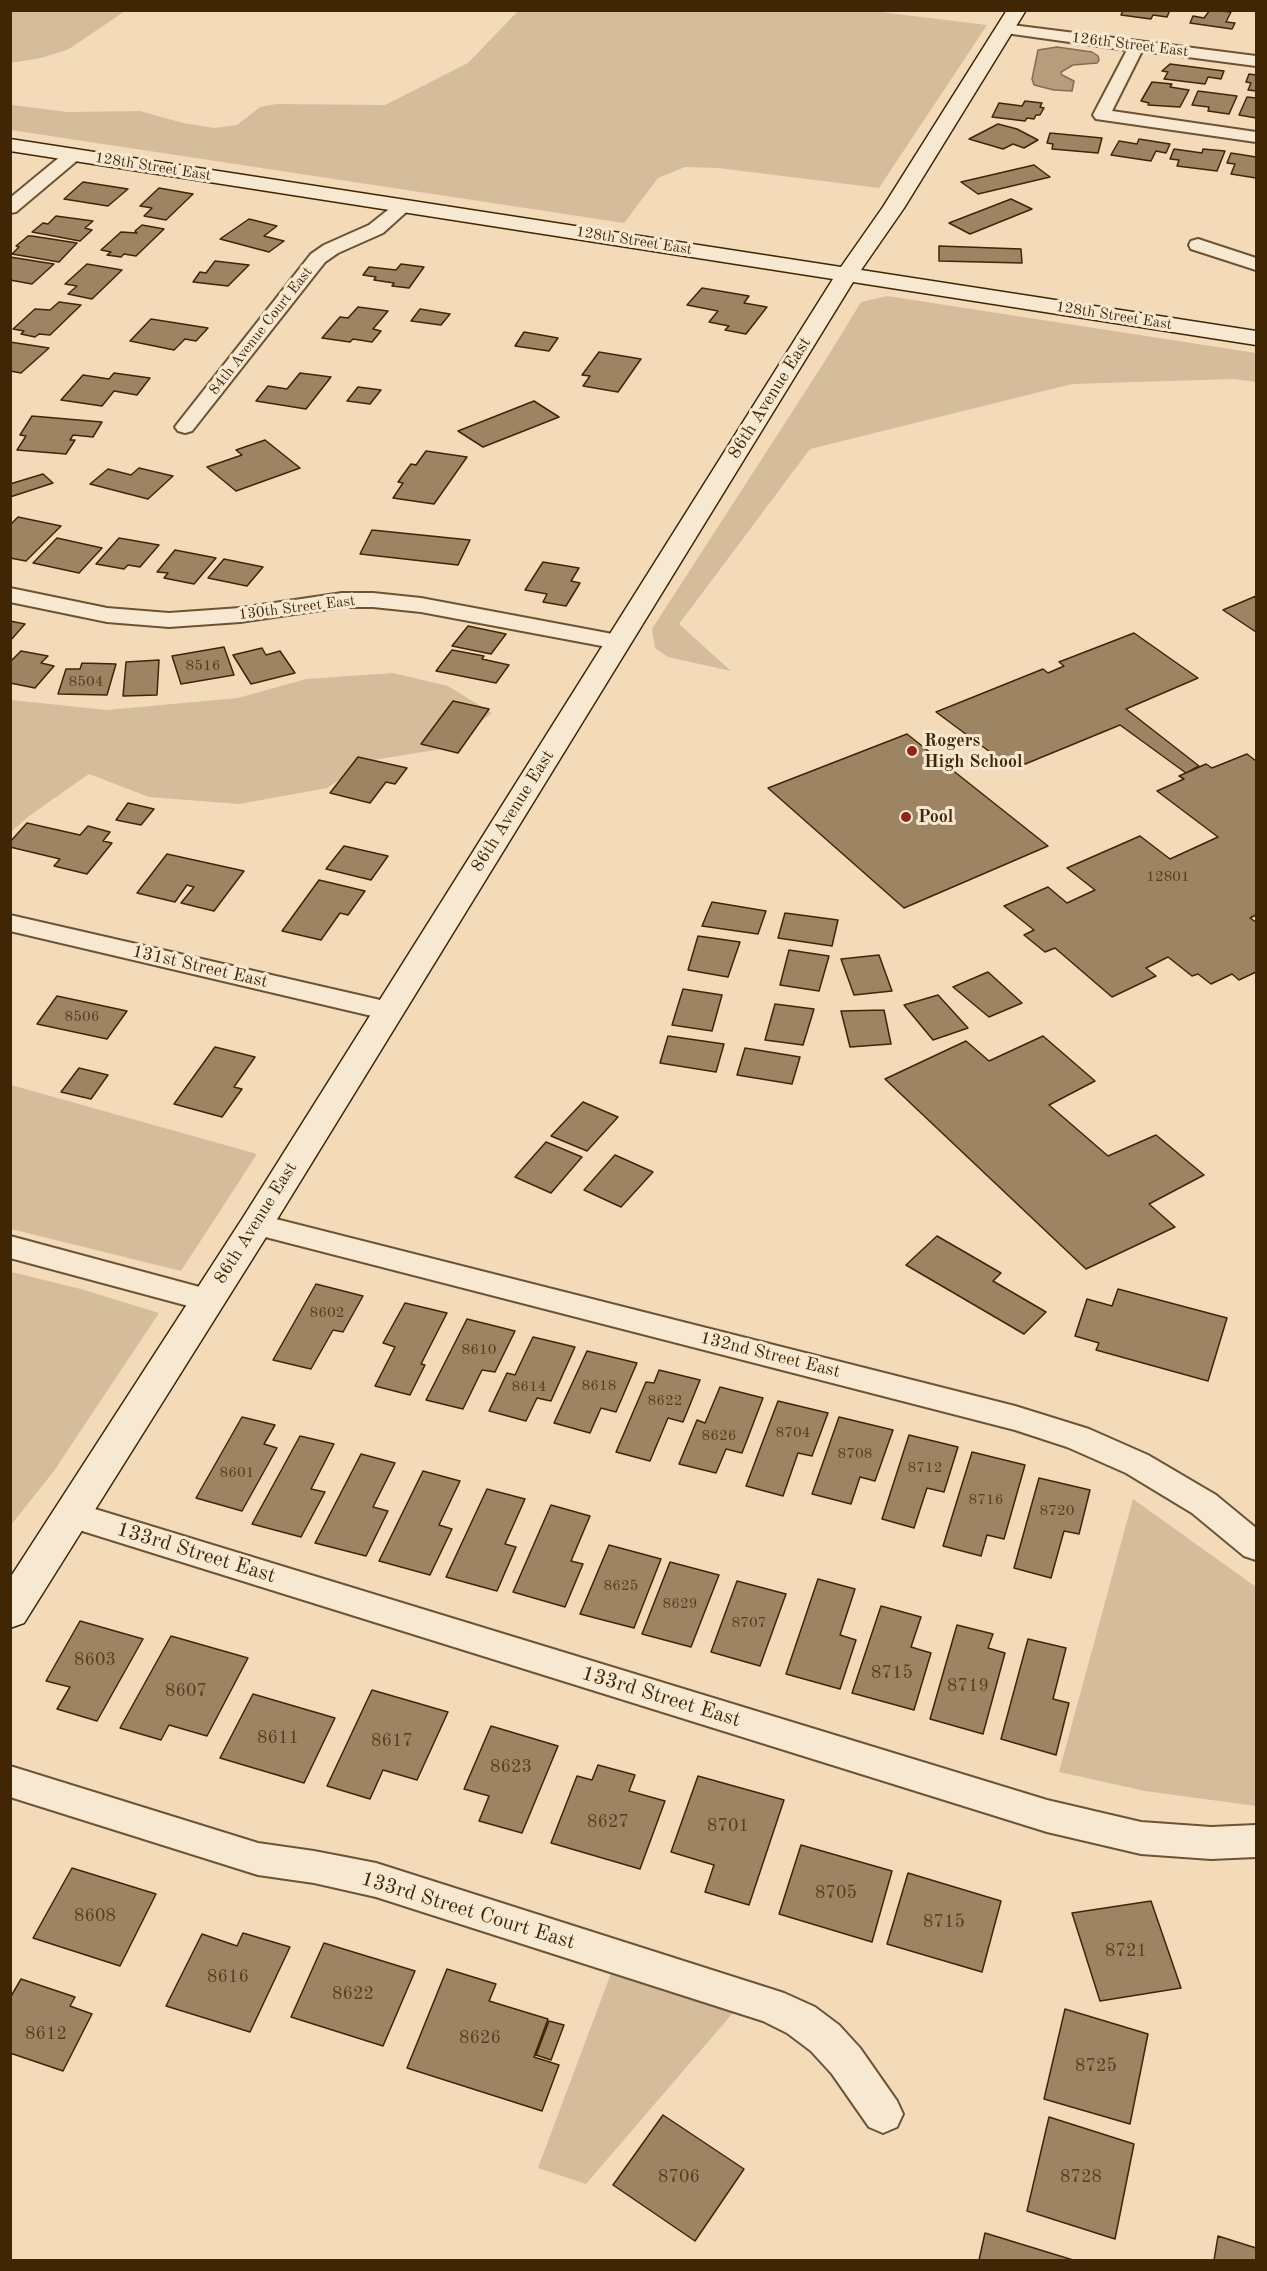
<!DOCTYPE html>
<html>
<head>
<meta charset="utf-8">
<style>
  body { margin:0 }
  #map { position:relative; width:1267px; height:2271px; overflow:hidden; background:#f3dbba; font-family:"Old Standard TT",serif }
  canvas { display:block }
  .frame { position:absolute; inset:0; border:12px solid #402605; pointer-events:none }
</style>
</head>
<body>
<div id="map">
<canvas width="1267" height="2271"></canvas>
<div class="frame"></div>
</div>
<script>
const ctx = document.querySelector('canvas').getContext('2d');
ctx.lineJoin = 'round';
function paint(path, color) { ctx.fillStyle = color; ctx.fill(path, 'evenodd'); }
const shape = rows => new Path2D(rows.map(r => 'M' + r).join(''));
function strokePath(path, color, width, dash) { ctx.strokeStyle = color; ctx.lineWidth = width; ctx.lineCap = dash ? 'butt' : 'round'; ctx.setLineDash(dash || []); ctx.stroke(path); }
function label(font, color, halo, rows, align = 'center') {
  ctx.font = font + ' "Old Standard TT",serif'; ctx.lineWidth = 6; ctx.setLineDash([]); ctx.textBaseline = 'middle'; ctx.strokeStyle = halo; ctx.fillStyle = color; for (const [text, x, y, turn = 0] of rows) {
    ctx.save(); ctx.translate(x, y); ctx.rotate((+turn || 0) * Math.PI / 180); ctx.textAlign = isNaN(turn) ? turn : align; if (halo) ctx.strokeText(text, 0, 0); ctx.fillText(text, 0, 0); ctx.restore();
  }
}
const green = shape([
  [11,10,125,10,125,11,69,49,41,58,11,63],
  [873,11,987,25,879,188,718,168,685,167,658,178,624,223,11,130,11,105,67,112,140,111,183,123,214,128,237,125,260,107,276,104,385,105,468,63,518,11],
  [887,296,1256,353,1256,382,1234,379,1072,384,810,449,679,624,731,671,668,657,655,648,652,629,825,361,861,302],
  [393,673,448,686,492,713,447,748,368,761,327,788,239,804,149,797,89,774,29,816,11,832,11,700,107,710,238,698,306,679],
  [11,1085,257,1154,181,1271,11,1229],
  [11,1272,81,1289,159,1313,54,1471,11,1525],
  [1133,1499,1256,1587,1256,1806,1145,1791,1059,1772],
  [613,1968,738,2007,586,2184,538,2168]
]);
const water = shape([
  [1057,47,1092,52,1098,56,1099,60,1097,63,1073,65,1061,72,1062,75,1074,81,1072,91,1054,90,1034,85,1032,79,1038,50,1057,47]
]);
const building = shape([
  [1123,10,1170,10,1167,17,1153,15,1151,19,1121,15,1123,10],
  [1210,10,1231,12,1226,22,1235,23,1232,29,1190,23,1193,16,1204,18,1210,10],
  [1170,64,1224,71,1221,79,1208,77,1205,84,1164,79,1168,72,1162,71,1170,64],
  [1249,74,1256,75,1256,91,1248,90,1251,83,1246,82,1249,74],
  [1152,82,1172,84,1170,87,1189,90,1180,107,1148,105,1149,103,1141,101,1152,82],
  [1198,91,1237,96,1229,114,1208,111,1209,107,1192,105,1198,91],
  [1247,97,1256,98,1256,118,1239,115,1247,97],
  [1025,101,1042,103,1040,107,1044,108,1040,115,1036,115,1034,119,1027,118,1025,121,992,117,999,103,1022,106,1025,101],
  [998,124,1017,129,1038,140,1024,148,1013,144,1003,149,969,139,998,124],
  [1050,133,1102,138,1098,153,1052,149,1053,144,1047,143,1050,133],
  [1139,139,1170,144,1166,153,1156,151,1151,161,1111,155,1119,141,1137,144,1139,139],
  [1174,149,1202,153,1203,149,1225,151,1217,171,1177,166,1179,160,1170,159,1174,149],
  [1231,153,1256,157,1256,178,1231,174,1235,164,1227,163,1231,153],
  [1034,165,1050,177,978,194,961,182,1034,165],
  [83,182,128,189,108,206,64,199,83,182],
  [159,188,193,194,166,220,144,216,152,208,140,206,159,188],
  [1011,199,1032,209,970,234,949,223,1011,199],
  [56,216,93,221,85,228,92,230,80,241,32,232,43,223,48,224,56,216],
  [249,219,277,226,264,236,284,241,269,252,220,239,249,219],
  [142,225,164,229,136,256,124,254,121,257,107,255,111,252,101,250,121,232,137,233,135,231,142,225],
  [28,236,32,236,77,243,59,262,12,254,19,247,16,246,28,236],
  [939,246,1021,249,1022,263,939,261,939,246],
  [10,257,54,264,32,284,10,280,10,257],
  [215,261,249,265,228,286,193,282,200,272,206,273,215,261],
  [87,264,122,270,92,299,68,294,77,286,65,284,87,264],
  [401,264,424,267,409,288,392,286,394,283,374,280,376,277,363,275,369,267,396,270,401,264],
  [702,288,749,296,744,303,767,307,746,334,725,330,729,326,709,322,718,311,687,305,702,288],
  [59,302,81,305,50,335,39,334,35,337,21,334,24,331,13,329,35,309,50,310,59,302],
  [358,307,388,311,373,329,381,331,372,342,353,339,350,342,322,338,340,317,348,318,358,307],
  [420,309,450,314,441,325,411,321,420,309],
  [151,319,208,328,196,341,185,339,174,350,130,341,151,319],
  [524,332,558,338,549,351,515,346,524,332],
  [10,342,49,348,21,373,10,371,10,342],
  [599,352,641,359,618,392,583,386,590,376,582,375,599,352],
  [114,373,150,378,137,395,114,391,102,406,61,400,83,375,109,379,114,373],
  [300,373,331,377,306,409,256,401,268,386,287,389,300,373],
  [358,387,381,390,370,404,347,401,358,387],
  [534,401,559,417,483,447,458,431,534,401],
  [32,416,102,422,93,437,73,435,70,440,75,440,66,454,17,450,26,436,20,435,32,416],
  [265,440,300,468,236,491,207,467,242,455,236,450,265,440],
  [426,451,467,457,434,504,393,498,403,483,398,482,411,464,416,465,426,451],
  [139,468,173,476,148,499,90,484,108,469,131,475,139,468],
  [43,474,53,483,10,497,10,484,43,474],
  [18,517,61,526,26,561,10,558,10,525,18,517],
  [372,530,470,540,458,565,360,554,372,530],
  [57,538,102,548,79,573,33,563,57,538],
  [119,538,159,545,140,567,128,565,124,569,96,564,119,538],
  [175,550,216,558,194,584,164,578,168,573,157,572,175,550],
  [224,559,263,567,247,586,208,578,224,559],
  [543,562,579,568,571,581,580,583,566,606,543,602,547,594,525,590,543,562],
  [1256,596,1256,632,1223,610,1256,596],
  [10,621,25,624,10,641,10,621],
  [468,626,506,634,491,654,452,646,468,626],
  [1134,633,1198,678,1126,709,1199,766,1186,773,1120,725,1013,769,936,712,1043,669,1048,673,1064,666,1059,662,1134,633],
  [224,647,234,675,181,684,172,656,224,647],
  [262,648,266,655,280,651,295,673,251,684,233,655,262,648],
  [452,650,484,656,482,659,509,665,496,683,436,671,452,650],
  [21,651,48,656,41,663,54,666,35,688,10,683,10,662,21,651],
  [159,660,157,695,123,696,126,662,159,660],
  [82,663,116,664,107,695,58,694,66,669,80,669,82,663],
  [453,701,489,709,458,753,421,744,453,701],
  [907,734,1048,846,904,908,768,788,907,734],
  [1247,754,1256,761,1256,915,1250,918,1256,922,1256,972,1239,980,1232,974,1211,984,1198,974,1192,976,1168,957,1146,968,1156,976,1112,997,1055,948,1045,952,1024,935,1034,930,1004,906,1048,887,1067,903,1095,890,1067,868,1140,836,1170,859,1218,837,1157,791,1184,779,1179,776,1206,764,1212,768,1247,754],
  [358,757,407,768,395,784,386,782,370,803,330,793,358,757],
  [128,803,154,809,141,825,116,820,128,803],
  [27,823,80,835,88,826,110,832,103,841,112,843,87,874,54,866,60,859,10,847,10,842,27,823],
  [344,846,388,856,371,880,326,869,344,846],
  [167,854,244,871,214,911,181,903,194,887,187,885,175,902,137,893,167,854],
  [319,880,365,891,348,915,340,913,321,940,282,931,319,880],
  [712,902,766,911,758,934,702,926,712,902],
  [785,913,838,920,832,946,778,938,785,913],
  [698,936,740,942,728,977,688,970,698,936],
  [789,950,829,956,819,991,780,985,789,950],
  [879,955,892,991,854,995,841,959,879,955],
  [988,972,1022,1003,989,1017,953,987,988,972],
  [683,989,722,995,712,1031,672,1025,683,989],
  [938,995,968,1028,933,1040,904,1005,938,995],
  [57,996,127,1011,107,1039,37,1024,57,996],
  [775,1004,814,1009,803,1045,765,1040,775,1004],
  [884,1010,891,1044,850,1047,841,1011,884,1010],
  [668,1036,724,1044,716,1072,660,1063,668,1036],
  [1043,1036,1095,1081,1049,1105,1108,1156,1156,1135,1204,1175,1149,1204,1175,1227,1086,1269,885,1079,966,1041,989,1061,1043,1036],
  [215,1047,255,1057,234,1087,242,1089,222,1117,174,1104,215,1047],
  [745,1048,800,1057,792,1084,737,1075,745,1048],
  [79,1068,108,1075,91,1099,61,1092,79,1068],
  [583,1102,618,1117,587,1151,551,1136,583,1102],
  [546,1142,582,1157,551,1193,515,1177,546,1142],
  [615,1155,653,1172,621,1207,584,1190,615,1155],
  [937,1236,1001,1273,993,1281,1046,1312,1024,1334,906,1265,937,1236],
  [316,1284,363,1296,343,1332,333,1330,311,1369,273,1360,316,1284],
  [1118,1289,1227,1318,1208,1381,1096,1350,1099,1343,1075,1336,1087,1299,1112,1306,1118,1289],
  [405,1303,447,1313,421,1364,425,1365,410,1395,375,1386,395,1347,383,1343,405,1303],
  [467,1319,515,1331,495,1372,482,1370,463,1409,426,1400,467,1319],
  [533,1337,575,1347,551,1401,537,1398,526,1421,489,1411,507,1373,515,1375,533,1337],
  [587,1351,637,1363,616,1412,601,1408,590,1433,554,1423,587,1351],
  [659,1370,700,1380,683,1422,668,1418,650,1461,616,1452,646,1382,654,1383,659,1370],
  [720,1387,763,1398,742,1453,726,1449,716,1473,679,1464,697,1420,705,1423,720,1387],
  [778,1401,828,1413,812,1456,798,1453,783,1496,746,1486,778,1401],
  [242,1417,275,1425,264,1444,277,1448,242,1511,196,1498,242,1417],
  [839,1417,893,1430,875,1481,860,1477,851,1504,812,1494,839,1417],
  [909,1435,958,1447,944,1492,927,1488,914,1528,882,1519,909,1435],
  [300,1436,334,1444,311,1489,325,1492,301,1537,252,1524,300,1436],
  [972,1452,1025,1465,1004,1539,987,1535,981,1556,943,1546,972,1452],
  [361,1454,395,1463,373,1507,388,1511,366,1556,315,1543,361,1454],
  [423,1471,460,1481,439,1525,452,1529,430,1575,379,1561,423,1471],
  [1039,1478,1090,1490,1079,1534,1064,1531,1051,1578,1014,1568,1039,1478],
  [487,1489,525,1499,505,1544,516,1547,497,1591,446,1577,487,1489],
  [551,1505,590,1516,571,1561,583,1564,565,1607,513,1592,551,1505],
  [609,1545,661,1559,634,1628,580,1614,609,1545],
  [670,1562,719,1575,691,1647,642,1634,670,1562],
  [818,1579,855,1589,840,1635,856,1640,840,1689,786,1674,818,1579],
  [737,1581,786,1594,760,1666,711,1652,737,1581],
  [881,1606,921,1617,911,1647,931,1653,914,1710,852,1693,881,1606],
  [80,1621,143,1639,97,1721,57,1709,70,1687,46,1681,80,1621],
  [957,1625,993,1634,988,1648,1005,1653,983,1734,930,1719,957,1625],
  [171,1636,248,1658,207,1736,169,1725,161,1740,120,1728,171,1636],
  [1028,1639,1066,1648,1053,1699,1069,1703,1056,1755,1001,1739,1028,1639],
  [372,1690,448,1712,417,1780,383,1770,370,1799,327,1786,372,1690],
  [253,1694,335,1718,304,1783,220,1758,253,1694],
  [491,1726,558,1746,522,1833,479,1821,489,1796,464,1789,491,1726],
  [598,1765,635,1775,629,1791,665,1801,640,1869,551,1843,577,1776,592,1780,598,1765],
  [698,1776,784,1800,749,1905,705,1892,714,1865,671,1852,698,1776],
  [801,1845,892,1871,872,1942,779,1914,801,1845],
  [72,1868,156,1894,120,1966,33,1938,72,1868],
  [908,1873,1001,1901,982,1972,887,1944,908,1873],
  [1151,1901,1181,1988,1100,2001,1072,1913,1151,1901],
  [243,1933,290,1947,250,2032,166,2006,202,1934,237,1946,243,1933],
  [324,1943,415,1971,383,2046,291,2017,324,1943],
  [447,1969,496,1984,489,2001,548,2019,534,2057,559,2065,542,2111,407,2068,447,1969],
  [21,1979,75,1997,70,2006,92,2014,63,2071,10,2053,10,1998,21,1979],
  [1065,2009,1148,2034,1130,2124,1044,2099,1065,2009],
  [549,2021,564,2025,551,2060,536,2055,549,2021],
  [663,2115,744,2169,695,2241,613,2185,663,2115],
  [1049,2117,1134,2144,1115,2239,1027,2211,1049,2117],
  [985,2233,1073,2260,979,2260,985,2233],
  [1218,2236,1256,2248,1256,2260,1214,2260,1218,2236]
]);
const street = shape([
  [1004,24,1256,56,1256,66,1142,51,1112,111,1256,132,1256,142,1096,119,1093,115,1127,50,998,32,996,29,1004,24],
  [73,150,79,151,82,155,79,159,16,212,10,213,10,198,67,151,73,150],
  [404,201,410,202,413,206,383,233,338,253,325,262,192,431,185,433,178,431,175,427,178,423,311,254,324,245,369,225,398,202,404,201],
  [1198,239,1256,258,1256,270,1191,249,1189,245,1191,241,1198,239],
  [10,588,107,608,169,613,240,608,342,593,373,593,421,598,618,635,626,637,629,642,626,647,618,649,421,612,373,607,342,607,240,622,169,627,107,622,10,602,10,588],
  [10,915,389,1002,399,1005,403,1011,399,1017,389,1020,10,931,10,915],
  [256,1214,1015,1406,1089,1429,1148,1455,1216,1495,1256,1528,1256,1560,1244,1556,1192,1513,1126,1473,1067,1447,1015,1430,246,1232,241,1225,246,1218,256,1214],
  [10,1236,207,1289,218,1292,222,1300,218,1308,207,1311,10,1258,10,1236],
  [72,1502,1047,1800,1141,1822,1211,1827,1256,1825,1256,1857,1211,1859,1141,1854,1047,1832,60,1524,56,1515,60,1506,72,1502],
  [10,1766,258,1843,314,1851,376,1863,784,1993,815,2007,839,2025,860,2048,897,2101,903,2114,897,2127,883,2133,869,2127,832,2074,811,2051,787,2033,763,2021,376,1897,314,1883,258,1875,10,1797,10,1766]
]);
const secondary = shape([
  [1007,10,1026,10,904,208,861,270,1256,331,1256,345,853,282,268,1234,24,1623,10,1628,10,1578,244,1216,833,279,10,151,10,139,841,267,883,207,1007,10]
]);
const markers = [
  [912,751,6,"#8f2418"],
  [906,817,6,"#8f2418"]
];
const farStreetnames = [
  ["126th Street East",1130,45,7],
  ["128th Street East",153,167,9],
  ["128th Street East",634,241,9],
  ["128th Street East",1114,316,9],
  ["84th Avenue Court East",261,331,-52],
  ["130th Street East",297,608,-7]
];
const numberNames = [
  ["8516",203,666],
  ["8504",86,682],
  ["12801",1168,877],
  ["8506",82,1017],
  ["8602",327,1313],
  ["8610",479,1350],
  ["8618",599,1386],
  ["8614",529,1387],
  ["8622",665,1401],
  ["8704",793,1433],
  ["8626",719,1436],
  ["8708",855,1454],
  ["8712",925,1468],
  ["8601",237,1473],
  ["8716",986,1500],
  ["8720",1057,1511],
  ["8625",621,1586],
  ["8629",680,1604],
  ["8707",749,1623]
];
const streetNames = [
  ["86th Avenue East",770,398,-58],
  ["86th Avenue East",513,811,-58],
  ["131st Street East",200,967,13],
  ["86th Avenue East",256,1223,-58],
  ["132nd Street East",770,1355,14]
];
const poiNames = [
  ["Rogers",924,741],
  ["High School",924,762],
  ["Pool",918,817]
];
const nearNumbernames = [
  ["8603",95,1660],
  ["8715",892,1673],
  ["8719",968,1686],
  ["8607",186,1691],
  ["8611",278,1738],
  ["8617",392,1741],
  ["8623",511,1767],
  ["8627",608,1822],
  ["8701",728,1826],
  ["8705",836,1893],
  ["8608",95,1916],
  ["8715",944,1922],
  ["8721",1126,1951],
  ["8616",228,1977],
  ["8622",353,1994],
  ["8612",46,2034],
  ["8626",480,2038],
  ["8725",1096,2066],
  ["8706",679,2177],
  ["8728",1081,2177]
];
const nearStreetnames = [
  ["133rd Street East",196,1553,17],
  ["133rd Street East",661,1697,17],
  ["133rd Street Court East",468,1911,17]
];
paint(green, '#d5bc9b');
paint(water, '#b69d7c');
strokePath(water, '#876d4c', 1.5);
paint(building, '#9d8463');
strokePath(building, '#402605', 1.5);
strokePath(street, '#6d5332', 4);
strokePath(secondary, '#402605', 3);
paint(street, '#f7e8d2');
paint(secondary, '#f7e8d2');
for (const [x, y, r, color] of markers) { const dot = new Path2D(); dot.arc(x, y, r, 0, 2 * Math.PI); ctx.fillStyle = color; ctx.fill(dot); strokePath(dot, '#f7e8d2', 2); }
label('15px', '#402605', '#f7e8d2', farStreetnames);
label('15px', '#573e1c', null, numberNames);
label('18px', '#402605', '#f7e8d2', streetNames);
label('bold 18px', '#402605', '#f7e8d2', poiNames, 'left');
label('18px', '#573e1c', null, nearNumbernames);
label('21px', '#402605', '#f7e8d2', nearStreetnames);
</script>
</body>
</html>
